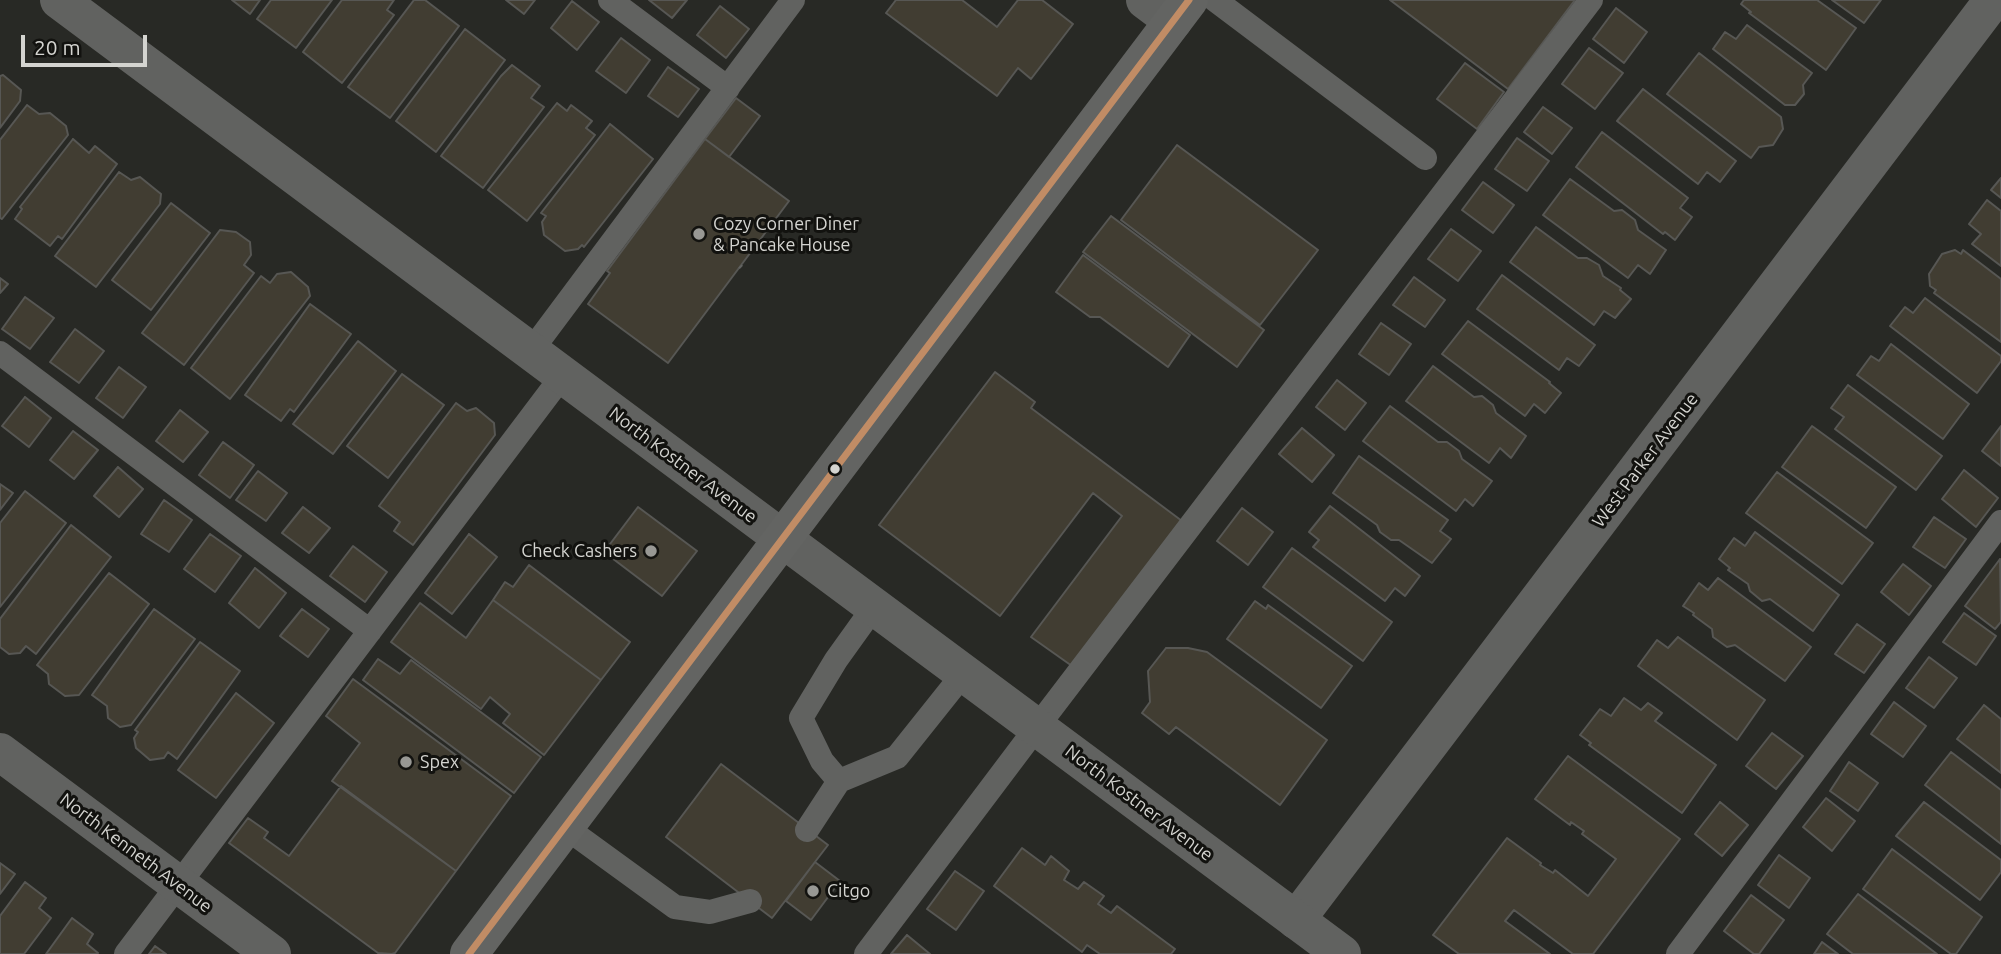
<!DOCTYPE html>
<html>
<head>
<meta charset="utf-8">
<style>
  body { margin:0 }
  #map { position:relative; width:2001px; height:954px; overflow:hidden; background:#282925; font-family:Ubuntu,sans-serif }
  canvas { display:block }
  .scale { position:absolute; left:21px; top:35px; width:126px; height:32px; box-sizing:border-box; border:4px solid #d4d4d0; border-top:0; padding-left:9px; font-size:21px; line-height:24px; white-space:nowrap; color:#d4d4d0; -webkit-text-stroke:5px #12120f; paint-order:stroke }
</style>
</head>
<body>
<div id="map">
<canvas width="2001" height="954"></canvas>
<div class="scale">20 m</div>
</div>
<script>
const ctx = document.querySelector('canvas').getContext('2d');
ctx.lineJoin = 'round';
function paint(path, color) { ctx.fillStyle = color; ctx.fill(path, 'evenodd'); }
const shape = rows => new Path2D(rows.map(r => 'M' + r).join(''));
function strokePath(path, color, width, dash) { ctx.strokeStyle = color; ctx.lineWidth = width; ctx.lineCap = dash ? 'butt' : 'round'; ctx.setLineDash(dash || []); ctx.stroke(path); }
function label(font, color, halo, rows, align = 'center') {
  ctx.font = font + ' Ubuntu,sans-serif'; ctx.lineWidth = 6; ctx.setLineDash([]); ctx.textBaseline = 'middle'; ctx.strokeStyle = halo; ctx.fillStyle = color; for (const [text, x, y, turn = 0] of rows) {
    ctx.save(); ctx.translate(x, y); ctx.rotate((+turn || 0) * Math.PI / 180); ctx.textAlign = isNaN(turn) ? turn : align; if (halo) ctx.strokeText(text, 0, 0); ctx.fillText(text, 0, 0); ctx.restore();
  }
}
const building = shape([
  [232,0,260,0,250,14,232,0],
  [271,0,332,0,296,48,257,19,271,0],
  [342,0,394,0,387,10,394,15,342,83,303,52,342,0],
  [414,0,425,0,459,26,390,118,348,87,414,0],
  [506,0,535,0,524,14,506,0],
  [649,0,687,0,672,18,649,0],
  [896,0,962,0,997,27,1018,0,1042,0,1073,24,1031,79,1018,68,997,96,886,13,896,0],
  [1390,0,1575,0,1508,89,1390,0],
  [1744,0,1817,0,1856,28,1826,70,1749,13,1751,12,1741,4,1744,0],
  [1832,0,1881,0,1864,23,1832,0],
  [572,1,599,22,577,50,551,28,572,1],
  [720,6,749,29,726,58,697,35,720,6],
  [1616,8,1647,32,1624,63,1593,39,1616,8],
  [1747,25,1812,73,1803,85,1804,94,1795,105,1785,105,1713,49,1725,32,1736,39,1747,25],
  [465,29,505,60,436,152,396,121,465,29],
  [621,38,650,60,626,93,596,71,621,38],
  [1589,48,1623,73,1595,109,1562,84,1589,48],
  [1699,53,1781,117,1783,129,1773,145,1759,147,1751,158,1667,94,1699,53],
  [1465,63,1504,92,1477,129,1437,99,1465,63],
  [512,65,540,86,531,98,544,107,483,188,441,156,501,76,512,65],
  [668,67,699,89,678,117,648,96,668,67],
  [3,75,21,90,20,101,0,128,0,76,3,75],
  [1643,89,1736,161,1720,182,1707,172,1698,184,1617,121,1643,89],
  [736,98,760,116,729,157,705,139,736,98],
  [557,103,567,111,571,105,592,121,586,128,595,135,527,221,488,190,557,103],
  [27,105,39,114,50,113,66,126,68,135,2,219,0,218,0,140,27,105],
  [1543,107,1572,128,1552,154,1524,132,1543,107],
  [610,124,653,159,584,247,582,245,578,249,565,251,544,235,542,222,546,216,541,213,610,124],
  [1602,132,1688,198,1680,208,1692,217,1675,240,1665,232,1663,234,1576,167,1602,132],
  [1517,138,1549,161,1527,191,1495,169,1517,138],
  [73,139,89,153,95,146,117,164,62,239,58,236,50,246,15,219,22,209,20,207,73,139],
  [705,139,789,201,668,363,588,304,610,273,607,271,705,139],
  [1177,145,1318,250,1260,325,1121,220,1177,145],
  [119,172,131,180,140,177,161,194,160,204,96,287,55,256,119,172],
  [2001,178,2001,198,1991,190,2001,178],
  [1570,179,1614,211,1622,210,1635,220,1638,230,1666,250,1650,274,1638,265,1628,278,1543,215,1570,179],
  [1483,182,1514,205,1493,233,1462,210,1483,182],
  [1987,200,2001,211,2001,266,1972,244,1981,234,1969,224,1987,200],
  [171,203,210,233,151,310,112,280,171,203],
  [1111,216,1264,330,1237,367,1083,252,1111,216],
  [1536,227,1578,258,1587,258,1599,265,1603,276,1621,288,1620,290,1631,299,1615,318,1604,311,1594,325,1510,262,1536,227],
  [1451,229,1481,251,1458,281,1428,259,1451,229],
  [220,230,236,232,250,242,251,255,244,265,254,273,184,365,142,333,220,230],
  [1955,250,1961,254,1963,250,2001,279,2001,342,1934,293,1936,290,1930,286,1929,274,1942,254,1955,250],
  [1083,255,1190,335,1168,367,1100,317,1090,317,1056,292,1083,255],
  [291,272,308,287,310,296,230,399,191,368,261,276,270,283,277,274,291,272],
  [1502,275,1595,345,1579,366,1567,358,1559,370,1477,309,1502,275],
  [1414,277,1445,300,1425,327,1393,305,1414,277],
  [0,278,8,284,0,293,0,278],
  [25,297,54,318,30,349,2,329,25,297],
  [1925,298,2001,356,2001,361,1977,393,1890,326,1905,307,1913,313,1925,298],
  [310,304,351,334,294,412,290,409,281,421,245,395,310,304],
  [1468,321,1550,382,1549,383,1561,393,1545,413,1534,404,1525,416,1442,354,1468,321],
  [1381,323,1411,344,1389,375,1359,354,1381,323],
  [75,329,104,351,79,383,50,362,75,329],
  [358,341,396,371,333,454,293,424,358,341],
  [1891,344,1969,404,1943,439,1857,375,1871,356,1879,361,1891,344],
  [1433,366,1474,397,1482,396,1493,405,1496,413,1526,436,1511,458,1500,448,1489,463,1406,401,1433,366],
  [119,367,146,387,123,418,96,398,119,367],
  [995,372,1035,402,1031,408,1182,521,1072,666,1031,637,1122,516,1093,493,1000,616,879,525,995,372],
  [402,374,444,405,388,478,347,446,402,374],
  [1337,380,1366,403,1345,430,1316,407,1337,380],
  [1848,385,1942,456,1916,490,1835,429,1844,417,1831,408,1848,385],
  [25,397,51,418,29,447,2,426,25,397],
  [456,403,467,411,476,408,494,423,495,435,413,545,394,531,400,522,379,506,456,403],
  [1390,406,1438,442,1447,442,1459,451,1462,459,1492,481,1473,506,1465,499,1456,511,1363,441,1390,406],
  [180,410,208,432,183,462,156,441,180,410],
  [1812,426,1896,487,1866,528,1782,467,1812,426],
  [2001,426,2001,466,1982,451,2001,426],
  [1302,428,1334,455,1312,482,1279,454,1302,428],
  [73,431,98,450,74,479,50,460,73,431],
  [223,442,254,465,230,498,199,475,223,442],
  [1359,456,1448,520,1440,531,1451,539,1432,563,1399,540,1391,540,1380,532,1377,525,1333,493,1359,456],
  [118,467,143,489,119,517,94,496,118,467],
  [1964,470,1998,498,1976,527,1942,499,1964,470],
  [258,471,287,493,266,521,236,500,258,471],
  [1777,472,1873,543,1842,584,1746,513,1777,472],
  [0,484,13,493,0,510,0,484],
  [25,491,66,523,0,607,0,523,25,491],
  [164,500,192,520,169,552,141,534,164,500],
  [1330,506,1420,576,1405,596,1395,588,1385,601,1313,547,1319,540,1309,532,1330,506],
  [303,507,330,528,309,553,282,533,303,507],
  [638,507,697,551,662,596,604,552,638,507],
  [1242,508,1273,532,1248,565,1217,541,1242,508],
  [1934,517,1966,539,1945,568,1913,547,1934,517],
  [71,525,111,557,36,654,26,646,20,653,9,654,0,647,0,619,71,525],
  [1755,532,1839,595,1813,631,1770,599,1762,601,1750,591,1748,584,1728,570,1730,568,1719,559,1734,538,1745,546,1755,532],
  [210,534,241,556,215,592,184,569,210,534],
  [469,534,497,557,452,614,425,593,469,534],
  [353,546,387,572,365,602,330,576,353,546],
  [1292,548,1392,622,1363,661,1263,587,1292,548],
  [2000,559,2001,622,1995,629,1965,606,2000,559],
  [1903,564,1931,586,1909,615,1881,592,1903,564],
  [529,565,630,642,601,680,493,600,505,582,513,587,529,565],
  [255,568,286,593,259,628,229,603,255,568],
  [109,573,149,604,79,695,65,696,49,684,48,674,37,665,109,573],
  [1718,578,1811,647,1785,681,1735,645,1727,647,1713,637,1712,629,1693,615,1694,613,1683,606,1699,583,1708,590,1718,578],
  [493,600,601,680,544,755,503,723,510,714,490,697,481,709,391,642,420,603,466,638,493,600],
  [1255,601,1266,609,1268,605,1352,666,1321,708,1227,639,1255,601],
  [154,609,195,639,131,725,120,727,108,718,107,706,92,695,154,609],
  [302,609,329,629,308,657,280,636,302,609],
  [1964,613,1996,636,1976,665,1943,642,1964,613],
  [1857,624,1885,644,1864,673,1835,654,1857,624],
  [1678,637,1765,700,1737,740,1638,666,1657,640,1668,648,1678,637],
  [200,642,240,671,177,759,168,752,164,758,150,760,136,748,134,738,138,732,135,730,200,642],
  [1166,648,1188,648,1207,652,1327,740,1280,805,1176,727,1169,734,1142,713,1150,702,1148,671,1166,648],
  [1929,657,1957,678,1934,708,1906,688,1929,657],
  [378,659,400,674,411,660,541,757,514,793,363,680,378,659],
  [353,679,511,796,456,871,332,781,360,743,326,716,353,679],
  [236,693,274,723,216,798,178,770,236,693],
  [1624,698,1641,710,1648,703,1662,713,1655,721,1716,765,1682,813,1589,745,1591,743,1580,735,1600,709,1611,716,1624,698],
  [1894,702,1926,726,1903,757,1871,734,1894,702],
  [1984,705,2001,719,2001,773,1957,739,1984,705],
  [1772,733,1803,756,1776,789,1746,766,1772,733],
  [1951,752,2001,790,2001,844,1925,785,1951,752],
  [1568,756,1680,839,1593,954,1573,954,1514,910,1505,921,1550,954,1459,954,1433,935,1507,838,1541,863,1540,865,1553,873,1555,870,1588,896,1616,859,1582,834,1584,831,1571,822,1570,825,1535,799,1568,756],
  [1849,762,1878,783,1858,811,1830,791,1849,762],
  [721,764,828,845,772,918,666,837,721,764],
  [341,786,456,871,395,953,392,954,378,953,229,843,248,818,268,832,264,838,289,856,341,786],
  [1826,798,1855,821,1832,851,1803,827,1826,798],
  [1720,802,1748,825,1722,856,1695,834,1720,802],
  [1924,802,2001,860,2001,872,1980,900,1896,836,1924,802],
  [1022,848,1045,865,1051,856,1069,871,1064,880,1078,889,1084,882,1104,896,1098,904,1111,913,1117,906,1175,949,1171,954,1100,954,1087,945,1082,952,994,886,1022,848],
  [1892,849,1982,917,1956,954,1951,954,1863,889,1892,849],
  [1779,855,1810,878,1789,908,1758,885,1779,855],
  [815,862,840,881,811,920,786,901,815,862],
  [0,863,15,874,0,894,0,863],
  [955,871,984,891,956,930,927,909,955,871],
  [25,882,46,898,39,908,51,918,24,954,0,954,0,916,25,882],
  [1858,894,1937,954,1853,954,1827,934,1858,894],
  [1751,895,1784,920,1759,954,1754,954,1724,931,1751,895],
  [72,918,93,934,87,944,98,953,97,954,46,954,72,918],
  [907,935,930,954,891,954,907,935],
  [1822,942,1838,954,1814,954,1822,942],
  [155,946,166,954,149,954,155,946]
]);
const path = shape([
  [740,266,744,270]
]);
const service = shape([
  [610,0,728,88],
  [1215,0,1425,158],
  [531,351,793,0],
  [0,353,370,631],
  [839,781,897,757,964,673],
  [565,827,675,907,710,912,750,901],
  [807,830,839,781,822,761,801,718,836,660,874,607],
  [126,954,563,375],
  [866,954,1037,727,1591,0],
  [1678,954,2001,522]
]);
const minor = shape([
  [59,0,783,539],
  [1145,0,1173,21],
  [0,752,272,954],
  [1296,920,1993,0]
]);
const tertiary = shape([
  [783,539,1342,954]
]);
const secondary = shape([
  [469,954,1189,0]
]);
const bus1 = shape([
  [469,954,1189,0]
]);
const markers = [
  [699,234,7,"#989894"],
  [835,469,6,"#d4d4d0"],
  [651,551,7,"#989894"],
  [406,762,7,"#989894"],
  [813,891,7,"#989894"]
];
const poiNames = [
  ["Cozy Corner Diner",713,224],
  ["& Pancake House",713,245],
  ["Check Cashers",637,551,"right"],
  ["Spex",420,762],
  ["Citgo",827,891]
];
const streetNames = [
  ["West Parker Avenue",1645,460,-53],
  ["North Kostner Avenue",683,465,37],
  ["North Kostner Avenue",1139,803,37],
  ["North Kenneth Avenue",136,853,37]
];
paint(building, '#413d32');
strokePath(building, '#575754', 2);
strokePath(path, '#626361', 4.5, [2, 5]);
strokePath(service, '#616260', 24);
strokePath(minor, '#616260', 38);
strokePath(tertiary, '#616260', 38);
strokePath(secondary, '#636462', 38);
strokePath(bus1, '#c18c65', 7);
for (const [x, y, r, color] of markers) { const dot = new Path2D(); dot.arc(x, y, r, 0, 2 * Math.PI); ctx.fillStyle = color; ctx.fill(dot); strokePath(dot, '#12120f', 2.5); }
label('18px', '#d4d4d0', '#12120f', poiNames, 'left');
label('18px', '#d4d4d0', '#12120f', streetNames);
</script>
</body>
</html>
